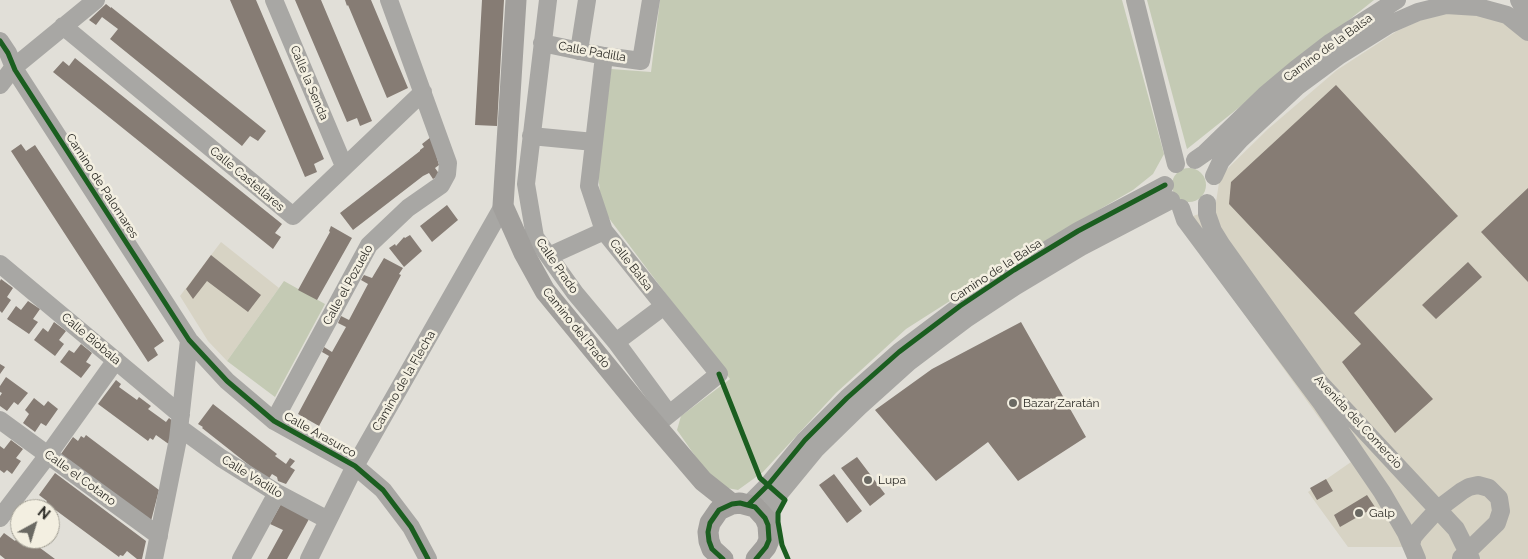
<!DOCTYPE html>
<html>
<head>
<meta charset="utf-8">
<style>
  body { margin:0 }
  #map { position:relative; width:1528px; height:559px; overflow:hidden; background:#e1dfd8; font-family:Raleway,sans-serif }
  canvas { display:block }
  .north { position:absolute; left:10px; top:499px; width:50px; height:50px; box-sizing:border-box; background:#f3efe1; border:1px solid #a3a095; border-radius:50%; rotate:39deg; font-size:14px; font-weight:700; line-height:20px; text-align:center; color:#2a2924 }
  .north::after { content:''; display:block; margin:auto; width:18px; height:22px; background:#6a6963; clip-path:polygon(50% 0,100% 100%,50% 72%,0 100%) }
</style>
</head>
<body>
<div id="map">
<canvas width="1528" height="559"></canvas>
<div class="north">N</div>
</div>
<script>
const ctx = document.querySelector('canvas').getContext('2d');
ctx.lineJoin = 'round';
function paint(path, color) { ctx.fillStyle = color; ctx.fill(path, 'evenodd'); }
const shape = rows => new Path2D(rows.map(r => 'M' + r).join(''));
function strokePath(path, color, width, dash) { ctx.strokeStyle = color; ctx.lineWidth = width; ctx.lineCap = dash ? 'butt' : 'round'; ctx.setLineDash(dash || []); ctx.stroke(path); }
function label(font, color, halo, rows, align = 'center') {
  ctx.font = font + ' Raleway,sans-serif'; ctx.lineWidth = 5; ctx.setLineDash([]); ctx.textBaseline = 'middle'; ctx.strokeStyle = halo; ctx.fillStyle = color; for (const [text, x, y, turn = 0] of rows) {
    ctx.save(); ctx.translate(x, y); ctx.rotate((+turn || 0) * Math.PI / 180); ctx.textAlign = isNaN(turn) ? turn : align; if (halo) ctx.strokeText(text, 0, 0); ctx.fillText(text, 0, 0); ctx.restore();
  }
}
const built = shape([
  [1473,10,1509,23,1528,40,1528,559,1412,559,1405,547,1348,547,1308,492,1351,462,1177,221,1215,209,1220,176,1268,129,1337,70,1397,31,1432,15],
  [221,242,279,288,227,361,208,341,180,296]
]);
const green = shape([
  [660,0,1122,0,1164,154,1153,174,1133,190,1033,248,906,329,836,393,763,472,738,490,716,486,677,430,681,416,730,379,602,209,598,175,611,69,651,72],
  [1147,0,1374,0,1187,149],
  '1172 185a17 17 0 1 1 34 0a17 17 0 1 1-34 0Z',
  [284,281,325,304,275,397,227,361]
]);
const building = shape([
  [230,0,256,0,324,159,314,164,317,172,305,177],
  [295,0,321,0,372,121,360,126,357,118,347,122],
  [345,0,371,0,408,88,387,98,348,5,347,6],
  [482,0,504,0,497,126,475,125],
  [106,4,111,8,111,7,266,131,258,141,250,136,242,146,110,39,118,29,102,17,96,25,89,20],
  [75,58,282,224,275,233,281,237,273,249,53,72,63,61,69,66],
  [1336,85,1458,216,1354,313,1433,399,1395,433,1342,362,1361,344,1229,204,1231,182],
  [431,137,439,165,435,168,440,175,433,179,429,173,423,176,353,230,340,213,420,151,420,150,424,147,422,144],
  [21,144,26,151,35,145,164,341,154,348,158,355,148,362,11,151],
  [1528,188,1528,282,1481,232],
  [447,205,458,220,432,242,420,226],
  [331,226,352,238,317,300,298,290,330,232,329,231],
  [410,235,422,251,404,267,389,248,395,244,396,246,404,237,405,238],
  [211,255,261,295,248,312,207,281,193,299,186,289],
  [384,258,403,268,399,274,401,275,319,426,298,414,329,356,322,352,324,347,332,352,346,327,338,323,341,316,349,320,368,284,361,280,364,275,372,278],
  [1468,262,1482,277,1436,319,1422,305],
  [1,279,13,288,7,297,11,300,2,313,0,311,0,281],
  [28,301,40,309,33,319,38,322,29,334,7,319,16,306,21,310],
  [54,322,66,331,59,340,64,344,55,356,34,340,43,328,48,332],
  [1021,322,1086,437,1018,481,988,442,936,481,875,410,932,369],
  [81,344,92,353,86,362,91,365,81,378,60,362,69,350,74,353],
  [0,364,5,367,0,374],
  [6,377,28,393,18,405,14,402,7,411,0,406,0,396,2,393,0,392,0,386],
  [116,380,121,384,119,387,137,400,139,397,151,406,148,409,166,422,169,418,175,423,170,445,156,435,153,440,150,438,148,441,98,404],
  [34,398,44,406,48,401,58,409,46,426,41,423,35,432,23,423,29,414,25,410],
  [213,404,277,454,275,456,286,464,290,458,295,461,290,467,295,470,286,484,278,481,277,477,272,474,268,480,202,428,203,427,198,424],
  [86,435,159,490,151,521,61,454,73,437,78,441,81,436,84,438],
  [11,440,23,449,16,458,21,461,12,474,7,470,4,473,0,470,0,446,4,449],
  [857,457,885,494,870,506,841,468],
  [55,473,146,541,142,559,137,559,127,551,123,556,120,555,119,557,46,503,47,501,39,495],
  [834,474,862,511,847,523,819,485],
  [1326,479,1333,491,1317,500,1310,488],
  [1367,495,1375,507,1340,527,1334,515],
  [281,504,309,519,287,559,267,559,283,530,270,524],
  [4,533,15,541,19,535,20,539,28,539,55,559,5,559,0,555,0,538]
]);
const minor = shape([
  [274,0,344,166],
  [548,0,526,184,535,237,575,293,616,342,669,414],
  [1135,0,1176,164],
  [1519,0,1528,16],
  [63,26,293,216,423,92],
  [0,41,8,53,15,70,189,340,227,381,274,421,355,466,383,490,411,527,428,559],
  [542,43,604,56,641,61,651,0],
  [579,51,587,0],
  [604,56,589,186,604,231,719,374,662,420],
  [0,85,13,68,96,0],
  [531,136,594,142],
  [1195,160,1205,153,1265,95,1296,69,1331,42,1397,0],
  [1214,176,1221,161,1240,140,1298,86,1340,55,1388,25,1418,12,1446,5,1478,7,1507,15,1528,32],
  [1207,203,1207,214,1213,231,1221,244,1320,383,1456,529,1471,559],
  [1181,208,1185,220,1322,404,1382,492,1406,533,1417,559],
  [549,256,604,231],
  [0,264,181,415],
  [616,342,664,306],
  [0,420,159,536],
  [274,421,369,245,408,208,441,185,447,174,448,163,389,0],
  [180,428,221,458,277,493,328,520],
  [749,504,768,485,805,440,847,398,899,352,960,306,1014,270,1078,231,1165,185],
  [0,518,48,455,116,360],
  [765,518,779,494,816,449,859,407,909,362,966,319,1016,286,1081,247,1171,200],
  [1411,545,1413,537,1418,531,1438,509,1462,491,1469,487,1478,485,1489,488,1499,498,1501,511,1497,523,1461,558],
  [154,559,178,439,189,340],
  [241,559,277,493],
  [309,559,355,466,503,206]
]);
const major = shape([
  [516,0,503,206,524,253,545,291,645,413,703,481,732,504],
  [723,559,712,549,709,541,708,532,710,523,719,510,732,504,740,503,755,507,765,518,768,525,769,540,766,547,756,559]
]);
const cycleway = shape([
  [0,41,8,53,15,70,189,340,227,381,274,421,355,466,383,490,411,527,428,559],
  [719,374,760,478,785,500,778,513,778,522,782,545,788,559],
  [749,504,768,485,805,440,847,398,899,352,960,306,1014,270,1078,231,1165,185],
  [723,559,712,549,709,541,708,532,710,523,719,510,732,504,740,503,755,507,765,518,768,525,769,540,766,547,756,559]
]);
const markers = [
  [1013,403,5,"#6a6963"],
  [868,480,5,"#6a6963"],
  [1359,513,5,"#6a6963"]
];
const streetNames = [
  ["Camino de la Balsa",1328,48,-36],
  ["Calle Padilla",592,52,10],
  ["Calle la Senda",309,83,67],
  ["Calle Castellares",247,179,40],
  ["Camino de Palomares",102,186,57],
  ["Calle Balsa",631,265,52],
  ["Calle Prado",557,266,55],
  ["Camino de la Balsa",996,271,-33],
  ["Calle el Pozuelo",348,285,-61],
  ["Camino del Prado",576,328,51],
  ["Calle Biobala",91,339,40],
  ["Camino de la Flecha",404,381,-60],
  ["Avenida del Comercio",1358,422,47],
  ["Calle Arasurco",320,435,29],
  ["Calle Vadillo",252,477,32],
  ["Calle el Cotano",80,478,36]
];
const poiNames = [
  ["Bazar Zaratán",1023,403],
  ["Lupa",878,480],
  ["Galp",1369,513]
];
paint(built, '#d7d3c4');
paint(green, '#c4cab4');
paint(building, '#867c74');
strokePath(minor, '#a8a7a4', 18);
strokePath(major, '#a19f9c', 21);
strokePath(cycleway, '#1b5e20', 5);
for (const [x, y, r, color] of markers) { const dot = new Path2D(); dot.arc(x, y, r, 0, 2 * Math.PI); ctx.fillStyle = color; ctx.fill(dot); strokePath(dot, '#f3efe1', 2); }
label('12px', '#2a2924', '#f3efe1', streetNames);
label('12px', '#2a2924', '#f3efe1', poiNames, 'left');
</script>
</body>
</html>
